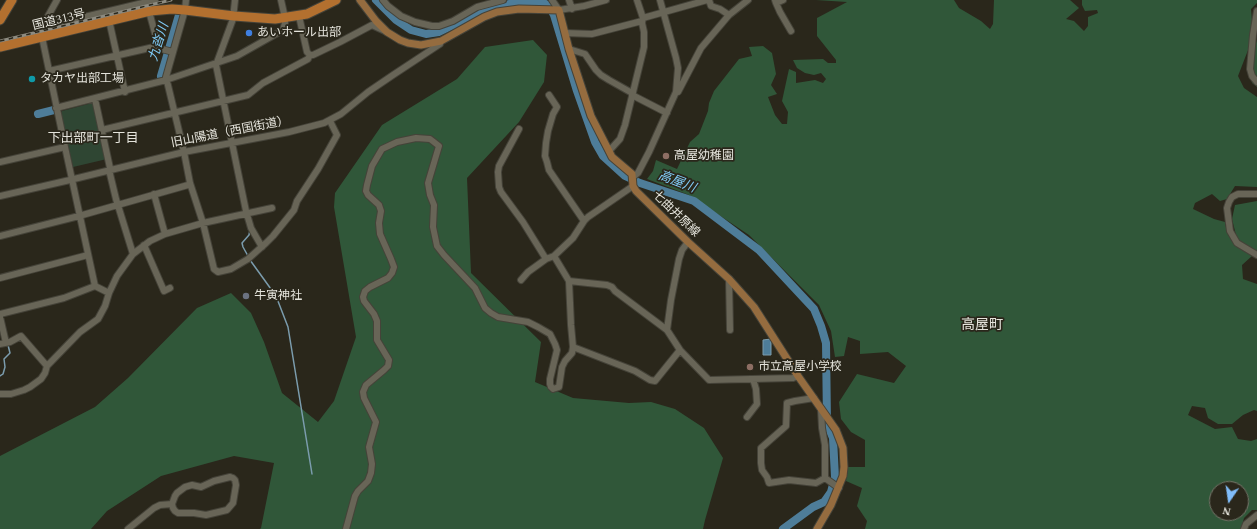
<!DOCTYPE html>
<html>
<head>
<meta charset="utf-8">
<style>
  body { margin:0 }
  #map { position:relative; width:1257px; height:529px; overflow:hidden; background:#2a271b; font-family:"Times New Roman",serif }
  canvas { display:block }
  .north { position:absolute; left:1209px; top:481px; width:40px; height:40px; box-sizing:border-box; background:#2a271b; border:1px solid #757368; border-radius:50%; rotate:193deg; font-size:11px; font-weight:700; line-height:16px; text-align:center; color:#e5e4dc }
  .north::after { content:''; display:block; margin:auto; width:14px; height:18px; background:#80bdfa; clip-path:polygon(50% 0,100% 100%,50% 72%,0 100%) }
</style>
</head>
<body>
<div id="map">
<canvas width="1257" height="529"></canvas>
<div class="north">N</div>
</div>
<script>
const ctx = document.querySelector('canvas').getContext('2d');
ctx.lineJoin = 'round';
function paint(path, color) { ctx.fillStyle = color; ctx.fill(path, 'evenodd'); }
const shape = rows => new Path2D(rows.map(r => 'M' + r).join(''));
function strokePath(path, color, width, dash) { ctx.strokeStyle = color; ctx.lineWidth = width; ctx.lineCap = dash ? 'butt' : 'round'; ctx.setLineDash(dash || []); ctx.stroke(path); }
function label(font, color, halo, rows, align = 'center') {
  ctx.font = font + ' "Times New Roman","Noto Sans JP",serif'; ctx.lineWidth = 3.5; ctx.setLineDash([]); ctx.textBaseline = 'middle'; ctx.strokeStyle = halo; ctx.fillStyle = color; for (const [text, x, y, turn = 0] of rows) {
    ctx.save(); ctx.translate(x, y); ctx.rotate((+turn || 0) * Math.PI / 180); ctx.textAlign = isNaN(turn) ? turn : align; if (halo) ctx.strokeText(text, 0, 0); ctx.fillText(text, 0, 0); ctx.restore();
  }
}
const green = shape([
  [92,103,94,104,107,159,73,167,61,114,62,111]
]);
const forest = shape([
  [816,0,954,0,959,8,981,21,990,29,993,24,994,0,1070,0,1079,8,1066,19,1074,21,1084,31,1088,26,1088,17,1098,13,1097,10,1085,11,1082,5,1082,0,1257,0,1257,3,1251,9,1252,21,1255,32,1238,76,1244,88,1257,97,1257,187,1235,186,1227,199,1220,201,1212,194,1195,203,1193,209,1214,219,1225,222,1227,233,1236,246,1252,256,1242,265,1243,279,1257,284,1257,411,1254,410,1243,415,1232,424,1218,424,1208,418,1205,408,1192,406,1188,415,1215,429,1232,427,1238,439,1251,441,1257,439,1257,510,1252,510,1244,518,1241,529,865,529,867,521,857,506,862,488,846,481,848,467,865,467,865,440,851,432,841,419,839,402,857,374,894,383,906,366,888,352,860,354,860,341,848,337,844,356,835,357,831,331,819,305,749,235,689,195,647,179,653,171,656,160,677,169,690,142,699,134,708,111,709,103,714,91,739,59,752,56,749,47,763,46,772,53,776,74,771,85,777,94,768,97,775,115,782,124,787,124,788,112,782,101,789,69,796,72,796,83,815,80,823,83,826,79,821,73,814,75,805,73,797,68,793,60,823,59,828,63,836,63,836,60,817,36,817,18,847,2],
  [1217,489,1241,489,1241,513,1217,513],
  [533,40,547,55,544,82,519,122,467,178,471,273,541,342,535,382,573,398,629,403,651,402,675,409,704,428,723,458,705,520,703,529,260,529,261,528,274,463,234,456,161,476,107,511,91,529,0,529,0,456,95,407,128,378,197,308,231,293,251,313,264,342,282,393,318,422,334,401,356,337,334,207,335,193,382,125,457,79,485,47],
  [1257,40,1257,87,1252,83,1249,67],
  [1257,201,1257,253,1254,250,1237,239,1232,219,1235,205]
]);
const water = shape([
  [771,339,771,355,763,355,763,340,771,339]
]);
const stream = shape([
  [248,256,243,247,242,243,249,235,250,230],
  [250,260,276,296,288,327,312,474],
  [0,376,3,374,5,367,4,359,10,353,8,345]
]);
const river = shape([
  [376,0,396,20,411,30,426,34,439,32,483,11,513,3,534,1,542,2,549,6,554,15,577,91,595,142,603,156,625,176,640,183,694,201,759,250,814,309,821,326,826,343,827,424,833,438,835,477,831,492,824,502,813,507,783,529],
  [161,76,179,15],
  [38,114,54,110]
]);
const minor = shape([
  [57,0,43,25,42,29,42,37,65,147,95,286],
  [235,0,233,19,216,65,246,211,251,228,262,247],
  [383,0,388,6,401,16,415,22,432,26,439,26,453,21,477,7,503,0],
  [552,0,559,10,584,6,606,0],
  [569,0,572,9],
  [660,0,676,58,678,68,676,92],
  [709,0,711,6,720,9,729,15],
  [775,0,776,3,783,0],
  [776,3,780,12,791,31],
  [149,8,150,15,159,48],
  [1257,11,1253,35,1250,69,1252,76,1257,82],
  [299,16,307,52,310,55],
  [643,18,707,0],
  [109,20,125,92],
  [43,25,47,26,155,0],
  [565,33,592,34,642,21],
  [569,49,585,54,596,70,601,75,609,80,632,93],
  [49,71,154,47,173,52],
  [549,95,557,107,553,114,548,131,546,143,545,156,547,162,549,170,584,221],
  [632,95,667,113],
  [95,99,110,168,110,174,116,199,133,254],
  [56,108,166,80,237,56,283,30,285,23,285,18,281,0],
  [519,129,499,166,498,172,499,187,501,192,523,222,546,259],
  [102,130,248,95,263,83,308,59,310,55,313,55,340,42,372,25,385,31],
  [609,151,620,139,625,125,644,47,644,32,642,23,643,18,637,0],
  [0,162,65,147],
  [633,177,638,173,649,152,676,92,678,92,701,48,729,15,748,0],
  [190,183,203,223,214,269,218,272,231,269,248,259,266,243,273,236,294,210,297,201,318,169,337,135,330,121],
  [154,194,165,234],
  [1257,194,1238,194,1232,197,1229,202,1227,208,1230,231,1237,243,1257,255],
  [0,196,70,180,184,152,289,132,324,123,341,114,368,92,393,75,440,44,441,41],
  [0,236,79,216,188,185,190,183,184,152,166,77,185,10,186,0],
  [144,245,164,291,170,288],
  [0,278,88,255],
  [729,279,730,330],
  [521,280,528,272,546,259,554,256,573,238,584,221,588,217,633,186],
  [569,281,607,285,612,287,615,291,667,330,680,350,709,380,793,378,798,376],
  [0,314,64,298,95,286,109,293],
  [0,317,6,343],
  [667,330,671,300,679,259,682,250,688,242],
  [0,344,10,342,21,336,47,366],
  [573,347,635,371,650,380,655,381,680,350],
  [0,394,11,394,24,390,30,387,41,379,45,373,47,366,80,332,98,319,105,306,109,293,117,276,133,254,150,241,165,234,203,223,272,208],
  [814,398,795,401,787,403,786,426,761,448,761,463,762,470,767,477,769,483,789,480,816,483,825,478],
  [821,409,822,428,825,445,825,478,839,488],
  [747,417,757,404,756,389,753,379],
  [230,477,233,478,235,480,236,485,233,503,227,510,206,515,194,513,178,513,175,511,173,508,172,504,175,496,177,493,185,487,192,485,201,487,214,481,230,477],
  [128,529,154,508,160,505,172,504],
  [346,529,355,496,358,491,368,481,371,473,372,464,369,447,376,422,364,398,363,392,366,385,384,370,388,366,389,360,377,340,377,321,374,314,364,301,363,297,365,291,370,287,388,278,392,273,394,267,391,259,380,234,379,223,381,211,379,205,368,195,366,191,367,185,372,166,382,149,397,142,416,138,430,139,439,146,428,183,430,195,434,205,433,227,437,246,444,255,475,288,485,308,491,313,498,317,528,322,538,327,550,334,555,344,557,350,550,379,550,384,551,387,553,389,559,387,562,367,565,361,572,353,573,347,571,325,569,281,554,256],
  [1244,529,1246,524,1257,515]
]);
const major = shape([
  [360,0,376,21,387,32,400,40,408,43,421,45,441,41,484,17,497,12,519,9,559,10,569,49,591,116,609,151,612,157,632,174,633,186,636,191,688,242,729,279,754,307,798,376,836,430,843,448,844,467,843,476,831,505,817,529]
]);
const highway = shape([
  [0,20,12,0],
  [0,47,150,11,172,9,185,10,234,16,275,19,307,14,336,0]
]);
const rail = shape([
  [0,41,171,0]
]);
const markers = [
  [249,33,4,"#3f7fe0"],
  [32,79,4,"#0f9aa8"],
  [666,156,4,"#8d6e63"],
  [246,296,4,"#6b7280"],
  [750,367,4,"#8d6e63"]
];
const streetNames = [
  ["国道313号",59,20,-14],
  ["旧山陽道（西国街道）",230,132,-11],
  ["七曲井原線",676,214,44]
];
const poiNames = [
  ["あいホール出部",257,33],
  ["タカヤ出部工場",40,79],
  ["高屋幼稚園",674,156],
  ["牛寅神社",254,296],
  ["市立高屋小学校",758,367]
];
const waterNames = [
  ["九沓川",159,42,-73],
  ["高屋川",677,182,21]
];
const neighbourhoodNames = [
  ["下出部町一丁目",93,139]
];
const quarterNames = [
  ["高屋町",982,325]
];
paint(green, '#2f4633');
paint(forest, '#305739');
paint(water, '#4e7d99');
strokePath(water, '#7b9cad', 1);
strokePath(stream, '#7b9cad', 1.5);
strokePath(river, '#4e7d99', 8);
strokePath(minor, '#454339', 8);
strokePath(major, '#454339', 9);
strokePath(highway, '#454339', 11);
strokePath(minor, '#686557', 6);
strokePath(major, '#956c3f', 7);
strokePath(highway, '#b3702f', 9);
strokePath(rail, '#8d8b81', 3);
strokePath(rail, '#2a271b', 1.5, [4.5]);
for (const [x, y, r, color] of markers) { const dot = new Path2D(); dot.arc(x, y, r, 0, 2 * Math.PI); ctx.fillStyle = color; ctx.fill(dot); strokePath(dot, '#2a271b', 1.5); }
label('12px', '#e5e4dc', '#2a271b', streetNames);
label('12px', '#e5e4dc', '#2a271b', poiNames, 'left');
label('italic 13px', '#81cdf9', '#2a271b', waterNames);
label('13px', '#e5e4dc', '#2a271b', neighbourhoodNames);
label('14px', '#e5e4dc', '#2a271b', quarterNames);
</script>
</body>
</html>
